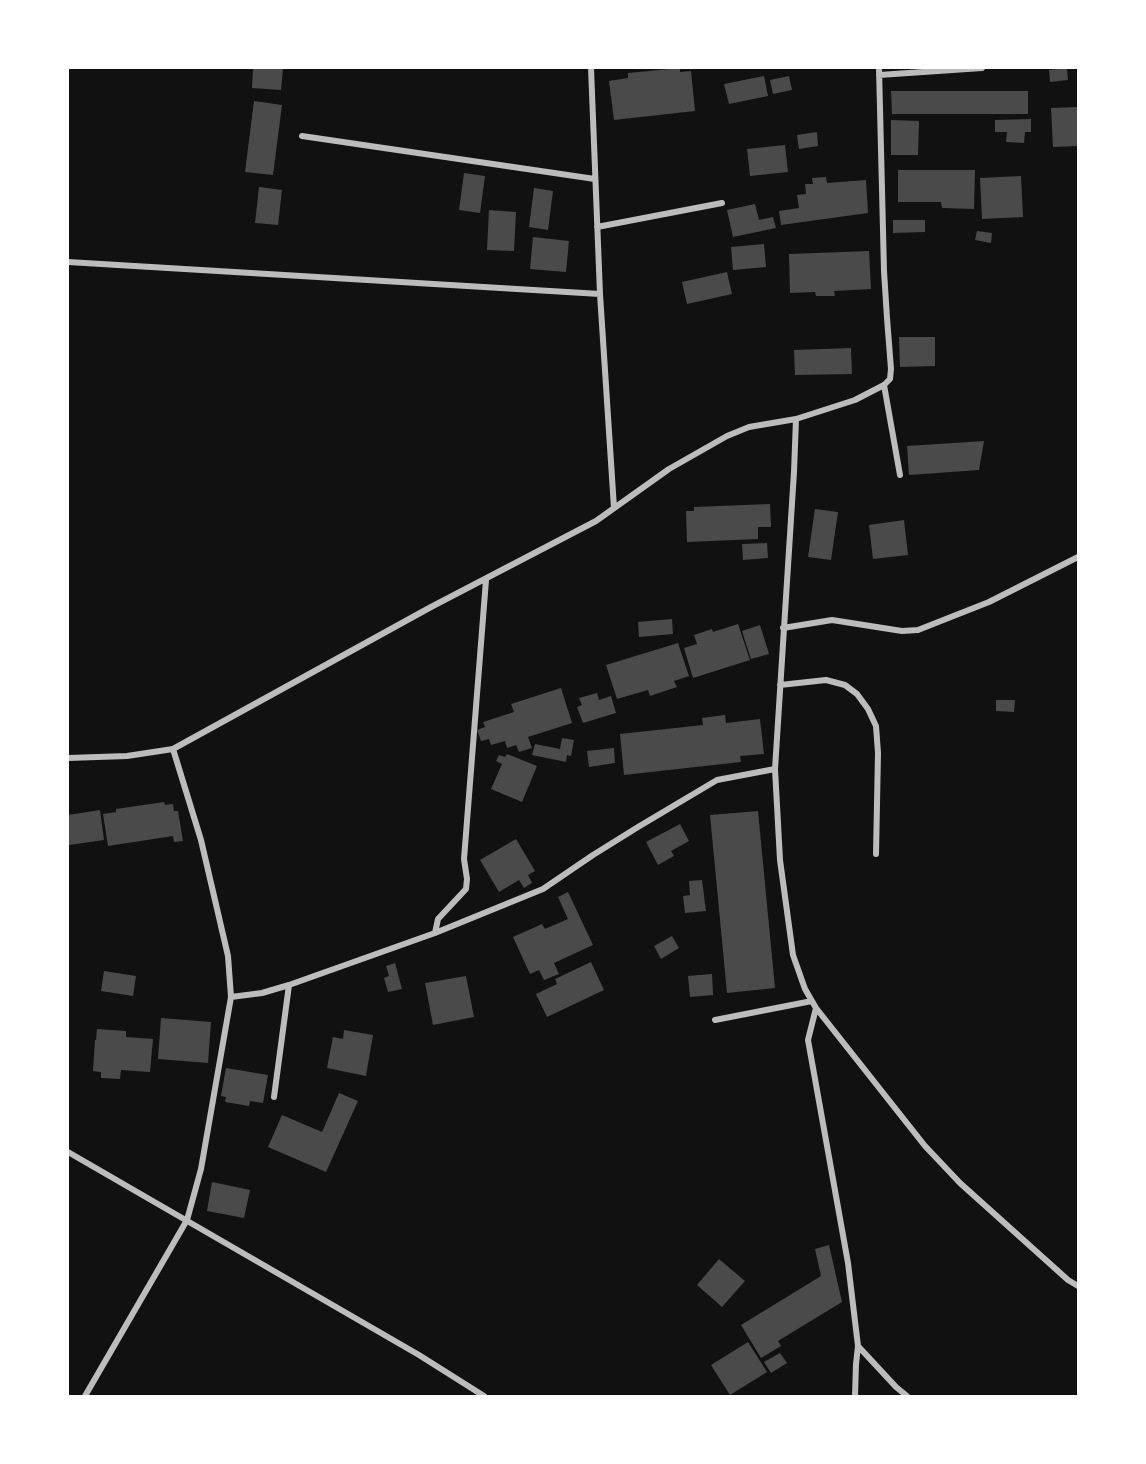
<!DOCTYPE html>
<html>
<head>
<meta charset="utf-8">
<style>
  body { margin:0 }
  #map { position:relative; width:1146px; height:1464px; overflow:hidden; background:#111; font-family:Signika,sans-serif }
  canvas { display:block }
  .frame { position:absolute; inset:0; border:69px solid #fff; pointer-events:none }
</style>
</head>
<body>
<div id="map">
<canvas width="1146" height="1464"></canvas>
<div class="frame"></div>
</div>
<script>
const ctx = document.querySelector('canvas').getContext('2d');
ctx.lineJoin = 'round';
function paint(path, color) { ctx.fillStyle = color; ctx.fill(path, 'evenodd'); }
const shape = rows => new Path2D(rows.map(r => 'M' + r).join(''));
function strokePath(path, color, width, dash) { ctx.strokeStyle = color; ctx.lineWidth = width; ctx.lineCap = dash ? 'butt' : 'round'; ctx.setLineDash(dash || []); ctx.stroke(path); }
const building = shape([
  [253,68,283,68,281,90,252,88],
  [680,68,680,72,691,71,695,111,614,120,609,81,628,78,628,73],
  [1067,68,1068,80,1050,82,1049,70],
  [764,76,768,96,729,104,724,84],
  [789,76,792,90,773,94,770,80],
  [891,91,1028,91,1028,114,892,114],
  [254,101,282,105,273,175,245,172],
  [1078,107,1078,146,1053,147,1051,108],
  [1031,119,1031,132,1025,132,1024,143,1006,142,1007,132,995,132,995,120],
  [891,120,919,121,918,155,891,155],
  [817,132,818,146,799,149,797,135],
  [785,145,788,172,750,176,747,149],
  [898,170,975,170,974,209,942,208,941,202,898,202],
  [464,173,485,176,480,213,459,210],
  [1021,176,1023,217,982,219,980,178],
  [826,177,827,183,866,180,868,213,781,225,779,211,799,208,797,195,806,194,805,184,813,184,812,178],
  [259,187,282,190,278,225,255,223],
  [534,188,553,191,548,230,529,227],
  [755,204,759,220,773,217,776,228,733,237,727,210],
  [489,210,516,212,514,251,487,250],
  [893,220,925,220,925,232,893,233],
  [977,231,992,233,991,243,975,240],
  [533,237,569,241,566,272,530,269],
  [764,244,766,267,733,270,731,247],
  [869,251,871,289,834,291,835,296,816,296,815,292,790,293,789,254],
  [727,272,732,294,687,304,682,282],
  [899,337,935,337,935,366,900,367],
  [851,348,852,374,795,375,794,350],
  [984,441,979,470,909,475,907,446],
  [770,504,771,527,758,527,758,539,687,542,686,511,694,511,694,507],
  [815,509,838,512,831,560,808,557],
  [904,520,908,555,873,559,869,525],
  [767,543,768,558,743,560,742,544],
  [672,619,673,634,639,637,638,622],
  [738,624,750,660,693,678,684,648,697,644,694,635,712,629,713,632],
  [760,625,769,654,751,659,742,631],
  [678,643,689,676,674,681,677,687,650,696,648,690,617,699,606,665],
  [561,688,572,723,528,737,532,748,519,752,516,745,507,748,505,741,491,745,489,739,481,741,477,730,485,727,483,722,514,712,511,704],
  [597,693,599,700,611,696,616,713,583,723,577,707,582,705,579,698],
  [996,700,1015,700,1014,712,996,711],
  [725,715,726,723,760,719,764,754,740,756,741,762,624,775,620,734,703,725,702,718],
  [562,738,574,740,571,756,567,755,566,762,532,755,535,744,560,749],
  [614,748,615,763,589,767,587,751],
  [507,754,537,766,522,802,491,789,502,764,496,761,499,755,505,757],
  [164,802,165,805,173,804,174,811,178,811,183,841,174,842,173,836,108,846,103,814,116,812,116,809],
  [100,810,104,840,69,845,68,815],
  [758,811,775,988,727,993,710,815],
  [680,824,689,841,671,851,674,856,658,865,646,842],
  [516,839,535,871,528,875,532,883,524,888,519,880,499,892,480,860],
  [702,880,706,911,685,913,683,896,690,895,689,881],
  [568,892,593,945,554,963,559,974,544,980,539,970,530,974,513,937,542,924,545,929,568,919,558,897],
  [672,936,679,948,661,959,654,946],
  [591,962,604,990,547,1017,536,994,557,984,555,979],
  [395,963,402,989,388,992,384,978,389,976,386,966],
  [104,971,136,976,133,996,101,991],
  [712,974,713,995,690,997,688,976],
  [466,976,474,1017,433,1025,425,983],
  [161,1018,211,1022,208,1063,158,1059],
  [97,1029,126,1031,126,1037,153,1039,150,1072,121,1070,120,1079,101,1078,101,1072,93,1071,95,1040,96,1040],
  [344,1030,373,1035,366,1076,327,1068,333,1037,343,1039],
  [226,1068,268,1075,263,1103,250,1101,249,1106,225,1102,226,1097,221,1096],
  [339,1093,358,1101,326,1172,268,1147,282,1115,322,1132],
  [212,1182,250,1190,244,1218,207,1211],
  [829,1245,842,1302,778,1341,781,1346,761,1358,741,1325,821,1276,815,1249],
  [719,1259,745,1281,722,1307,697,1285],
  [748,1342,767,1372,730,1395,711,1365],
  [780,1353,787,1363,771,1373,764,1362]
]);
const minor = shape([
  [591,68,600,294,614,508],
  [879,75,982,68],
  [302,136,595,179],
  [597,227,722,203],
  [68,262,600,294],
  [884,385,900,475],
  [796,419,794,472,775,769,780,860,793,955,805,989,816,1008,808,1040,848,1263,858,1346,856,1364,855,1396],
  [783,628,832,620,902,631,918,630,989,602,1078,557],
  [780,685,826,680,845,685,857,694,868,709,876,726,878,753,876,854],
  [68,758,127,756,173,749,431,607,596,521,669,469,727,436,749,427,796,419,855,400,884,385,890,379,891,369,887,318,884,271,879,68],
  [435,933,438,919,466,889,467,879,464,859,486,580],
  [231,997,262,993,289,985,435,933,543,889,593,855,638,827,717,780,775,769],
  [816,1008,925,1146,960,1183,1068,1280,1078,1286],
  [715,1020,812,1001],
  [274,1097,289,985],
  [68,1152,419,1355,484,1396],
  [858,1346,896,1387,907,1396],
  [85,1396,187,1220,201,1169,231,997,228,956,201,840,173,749]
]);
paint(building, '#4a4a4a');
strokePath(minor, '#bcbcbc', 6);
</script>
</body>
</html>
